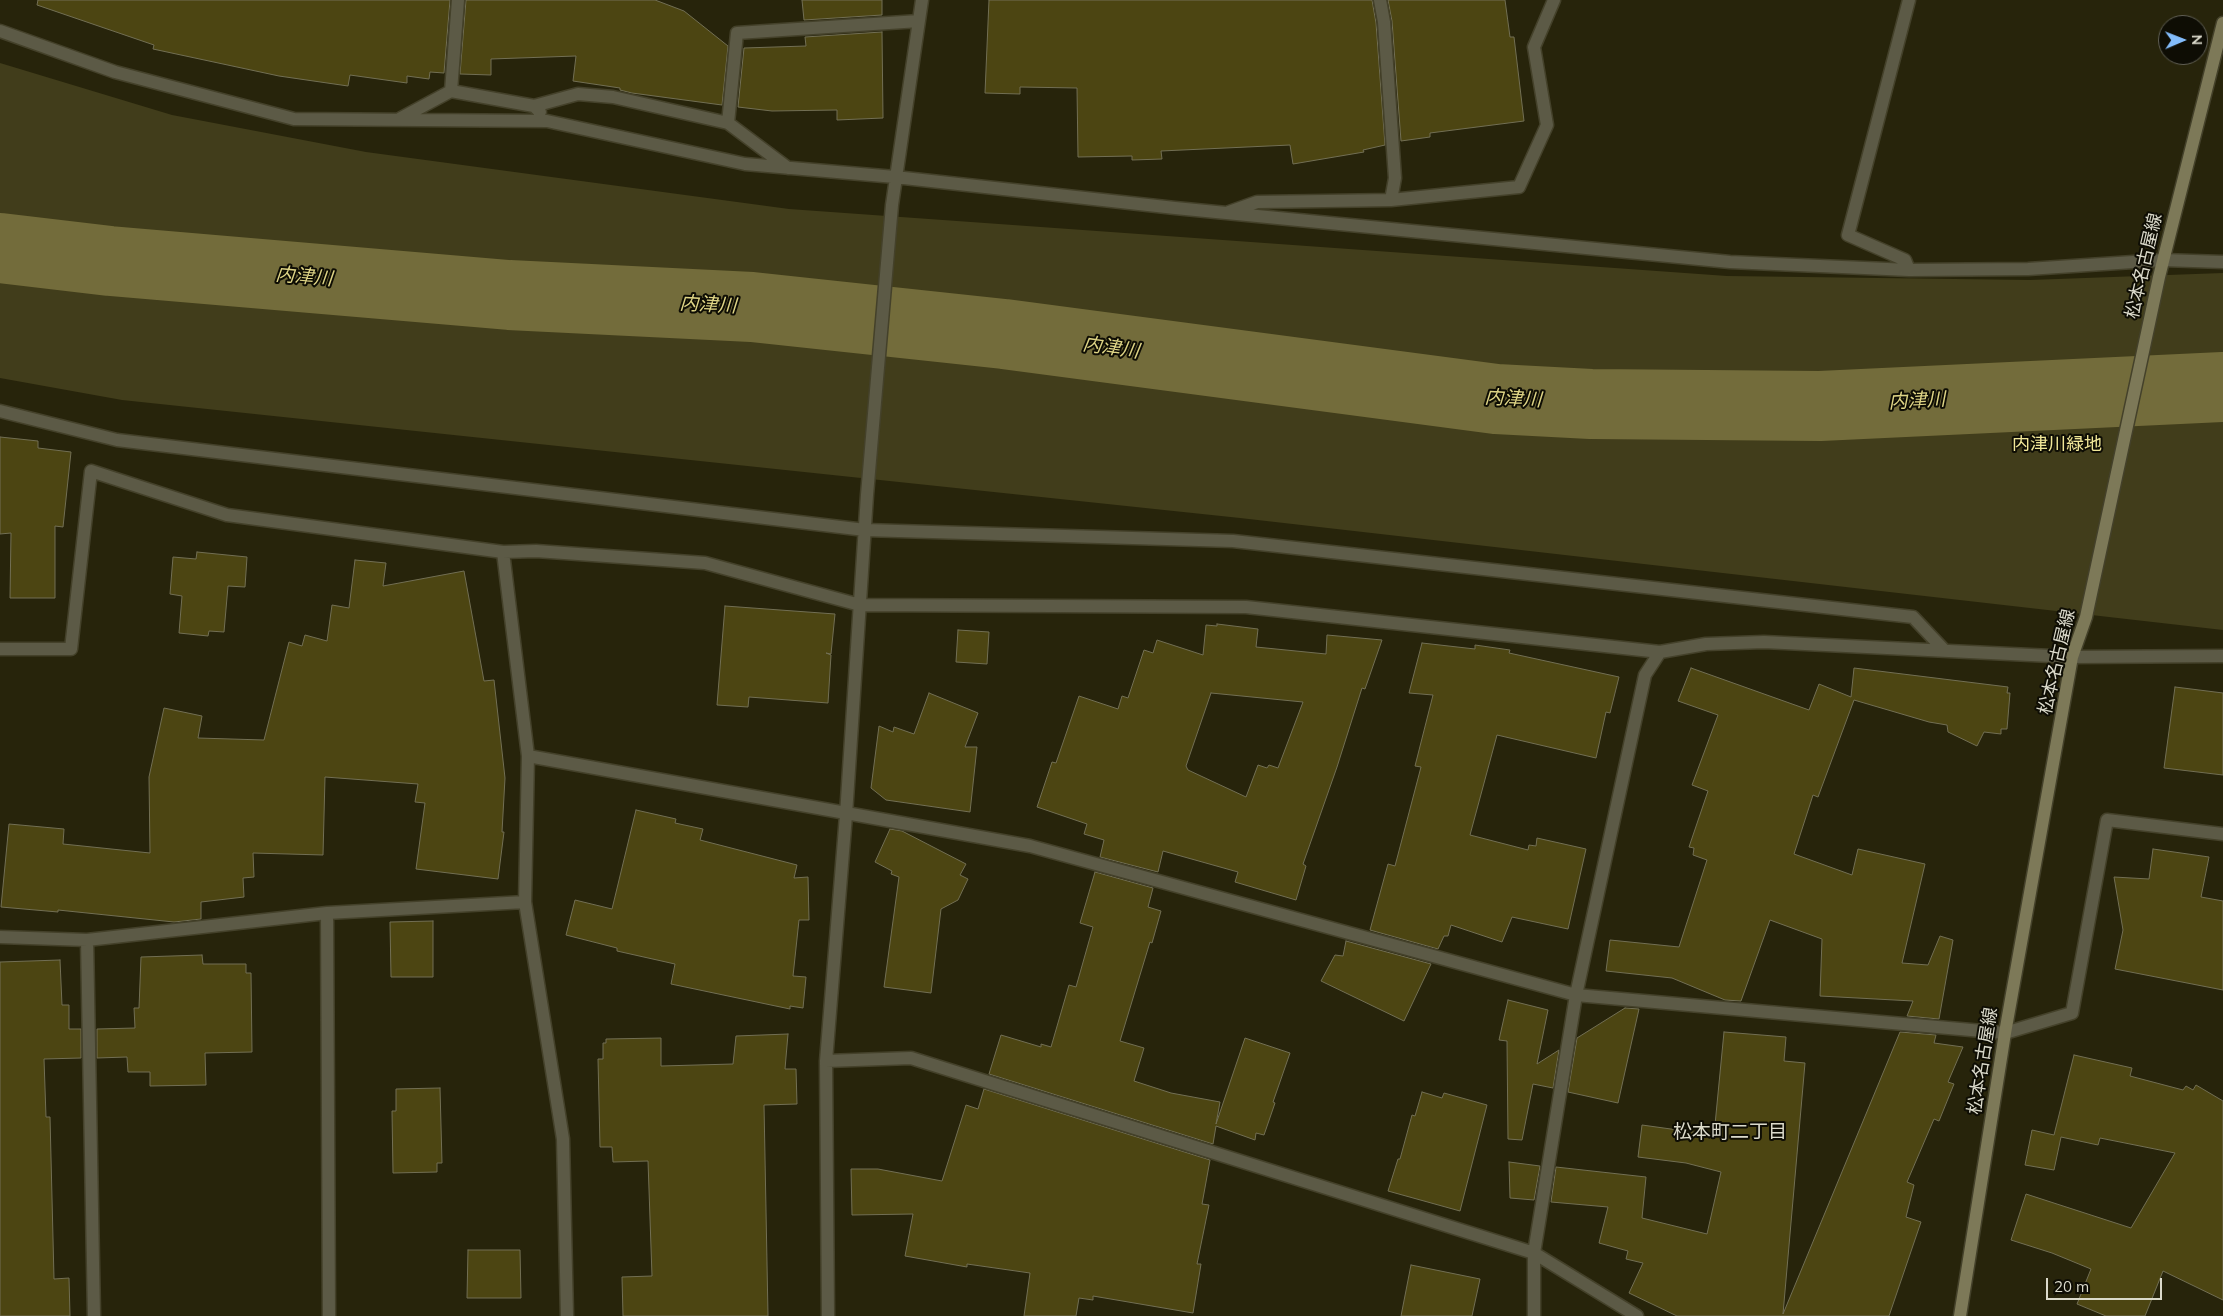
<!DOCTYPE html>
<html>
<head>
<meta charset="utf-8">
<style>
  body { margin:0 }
  #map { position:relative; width:2223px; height:1316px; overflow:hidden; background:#27240b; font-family:Mulish,sans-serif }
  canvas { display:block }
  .north { position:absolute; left:2158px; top:15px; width:50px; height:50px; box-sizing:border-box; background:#0e0d04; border:1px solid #605f54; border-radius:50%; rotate:89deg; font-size:14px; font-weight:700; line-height:20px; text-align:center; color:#dbdacb }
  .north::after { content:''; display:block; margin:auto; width:18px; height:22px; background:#83bcfb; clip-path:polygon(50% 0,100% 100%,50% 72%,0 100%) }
  .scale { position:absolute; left:2046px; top:1278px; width:116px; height:22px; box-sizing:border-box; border:2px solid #dbdacb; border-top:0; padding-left:6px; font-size:15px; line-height:18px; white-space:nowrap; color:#dbdacb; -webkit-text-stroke:4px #0e0d04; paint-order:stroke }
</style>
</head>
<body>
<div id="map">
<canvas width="2223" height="1316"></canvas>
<div class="north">N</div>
<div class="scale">20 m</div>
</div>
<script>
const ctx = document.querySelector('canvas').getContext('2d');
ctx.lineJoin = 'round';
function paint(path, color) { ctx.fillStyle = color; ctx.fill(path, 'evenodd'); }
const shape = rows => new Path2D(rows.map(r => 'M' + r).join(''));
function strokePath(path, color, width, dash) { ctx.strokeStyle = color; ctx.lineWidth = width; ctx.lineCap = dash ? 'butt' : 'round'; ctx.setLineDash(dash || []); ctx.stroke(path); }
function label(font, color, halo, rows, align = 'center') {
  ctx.font = font + ' Mulish,"Noto Sans JP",sans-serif'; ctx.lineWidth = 4; ctx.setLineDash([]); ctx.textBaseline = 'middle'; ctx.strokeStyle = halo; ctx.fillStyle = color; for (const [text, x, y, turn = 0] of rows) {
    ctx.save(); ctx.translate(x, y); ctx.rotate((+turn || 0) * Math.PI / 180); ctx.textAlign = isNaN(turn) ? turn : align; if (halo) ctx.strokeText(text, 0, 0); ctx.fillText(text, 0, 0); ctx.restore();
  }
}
const green = shape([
  [0,63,172,115,366,152,789,209,1727,276,2030,280,2223,273,2223,630,1240,518,122,400,0,378]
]);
const river = shape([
  [0,248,110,261,509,295,752,307,1004,334,1496,399,1591,404,1820,406,2223,387]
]);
const building = shape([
  [38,0,450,0,444,73,430,72,429,79,407,76,407,83,350,75,348,86,279,76,153,49,154,45,37,5,38,0],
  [466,0,655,0,684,11,728,46,722,105,632,93,620,90,620,88,573,81,576,56,491,59,491,75,460,74,466,0],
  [802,0,882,0,882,15,804,20,802,0],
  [989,0,1372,0,1376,23,1385,145,1363,150,1364,152,1293,164,1290,145,1161,151,1162,159,1132,160,1132,156,1078,157,1077,88,1020,87,1020,94,985,93,989,0],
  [1388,0,1505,0,1510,37,1514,37,1524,121,1430,133,1430,137,1401,141,1392,21,1388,0],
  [882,32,883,118,837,120,837,110,772,111,738,107,744,48,806,46,805,37,882,32],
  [0,437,38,441,38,448,71,452,63,527,55,526,55,598,10,598,11,533,0,534,0,437],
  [197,552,247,557,245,587,228,586,224,632,209,631,208,636,179,633,182,596,170,594,173,557,196,559,197,552],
  [355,560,386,563,383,586,464,571,484,681,494,680,505,778,502,832,504,832,498,879,416,869,425,803,415,802,418,784,325,777,323,855,253,853,254,877,243,878,244,897,201,902,201,919,174,922,58,910,58,912,1,907,9,824,64,829,63,844,150,853,149,777,164,708,202,716,198,738,264,740,289,642,302,646,305,635,327,641,332,605,349,608,355,560],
  [725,606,835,614,831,654,826,653,831,655,828,703,749,697,748,707,717,705,725,606],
  [1217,624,1258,629,1256,647,1326,654,1327,635,1382,640,1365,689,1362,688,1337,767,1303,864,1306,866,1296,900,1235,882,1238,872,1163,851,1158,872,1100,857,1104,840,1084,834,1087,824,1037,807,1052,762,1056,763,1079,696,1118,709,1122,696,1128,698,1144,650,1153,653,1157,640,1203,655,1206,625,1217,626,1217,624],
  [1211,693,1303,702,1278,768,1269,765,1267,768,1258,765,1246,797,1188,770,1186,766,1211,693],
  [958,630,989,632,987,664,956,662,958,630],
  [1422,643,1475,649,1475,645,1510,650,1509,653,1619,677,1610,713,1606,712,1596,758,1497,735,1470,835,1528,850,1529,845,1536,846,1537,838,1586,849,1568,929,1512,917,1502,942,1451,925,1448,936,1444,936,1438,949,1370,930,1388,864,1395,866,1421,767,1415,766,1433,695,1409,693,1422,643],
  [1691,668,1809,710,1819,684,1851,697,1854,668,2008,687,2007,693,2010,693,2007,729,2001,729,2001,734,1984,732,1977,746,1948,732,1947,725,1929,722,1854,700,1818,797,1813,795,1794,854,1852,875,1858,849,1925,864,1902,963,1928,965,1940,936,1953,940,1939,1019,1907,1016,1913,1001,1820,996,1822,939,1770,920,1741,1001,1725,1000,1672,978,1606,971,1610,940,1679,947,1707,860,1693,855,1694,848,1689,847,1708,791,1692,785,1718,715,1678,701,1691,668],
  [2175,687,2223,693,2223,775,2164,768,2175,687],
  [929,693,978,713,965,747,977,747,970,812,886,800,871,788,879,726,893,732,894,727,914,734,929,693],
  [636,810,676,819,675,823,703,829,700,840,797,865,794,878,808,877,809,920,799,920,793,976,806,977,803,1008,790,1006,790,1009,671,984,675,964,617,951,617,948,566,935,575,900,612,909,636,810],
  [890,829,902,831,966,864,960,875,968,879,958,900,941,909,931,993,884,987,899,877,891,874,892,871,875,862,890,829],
  [2153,849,2209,857,2201,897,2223,901,2223,990,2115,969,2123,930,2114,877,2149,879,2153,849],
  [1095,872,1153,888,1148,907,1161,911,1152,943,1150,942,1120,1041,1144,1048,1134,1081,1171,1093,1220,1102,1216,1124,1245,1038,1290,1053,1273,1102,1275,1103,1264,1135,1256,1133,1255,1140,1216,1126,1213,1144,989,1074,1001,1035,1041,1047,1041,1044,1051,1047,1069,985,1076,987,1093,927,1080,923,1095,872],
  [433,921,433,977,391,977,390,922,433,921],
  [1346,941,1431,964,1404,1021,1321,981,1335,955,1343,956,1346,941],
  [202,955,203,964,246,964,246,973,251,973,252,1052,205,1053,206,1085,150,1086,150,1072,128,1072,127,1057,97,1058,97,1029,135,1028,134,1008,139,1008,141,957,202,955],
  [60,960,62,1005,69,1005,69,1029,81,1029,81,1058,44,1059,46,1117,50,1117,54,1279,69,1278,70,1316,0,1316,0,962,60,960],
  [1508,1000,1548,1010,1537,1064,1559,1050,1553,1088,1533,1084,1522,1140,1508,1139,1507,1041,1499,1040,1508,1000],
  [1625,1008,1639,1009,1618,1103,1568,1092,1577,1038,1625,1008],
  [1724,1032,1786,1037,1784,1061,1805,1063,1783,1314,1900,1032,1936,1035,1934,1043,1963,1047,1948,1082,1954,1084,1939,1121,1934,1119,1907,1182,1914,1185,1906,1217,1921,1222,1889,1316,1677,1316,1629,1293,1643,1263,1626,1259,1628,1251,1599,1243,1608,1207,1551,1202,1556,1167,1646,1177,1642,1218,1707,1234,1721,1172,1686,1163,1638,1157,1642,1125,1714,1135,1724,1032],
  [788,1034,785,1069,796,1069,797,1104,764,1105,768,1316,623,1316,622,1277,652,1276,648,1161,613,1162,612,1147,600,1147,598,1059,603,1059,603,1043,606,1043,606,1039,661,1038,661,1066,733,1064,736,1036,788,1034],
  [2074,1055,2132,1068,2130,1076,2183,1090,2186,1086,2193,1090,2196,1085,2223,1101,2223,1300,2163,1271,2145,1316,2106,1316,2077,1304,2091,1269,2052,1253,2011,1240,2026,1194,2131,1228,2175,1153,2100,1138,2098,1145,2061,1137,2054,1170,2025,1165,2032,1130,2054,1135,2074,1055],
  [440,1088,442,1163,437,1163,437,1172,393,1173,392,1111,396,1111,396,1089,440,1088],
  [984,1089,1210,1160,1202,1204,1209,1205,1197,1264,1201,1264,1193,1313,1093,1296,1093,1300,1079,1298,1076,1316,1024,1316,1030,1273,967,1264,967,1267,905,1256,913,1214,852,1215,851,1169,878,1169,942,1181,966,1105,978,1109,984,1089],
  [1422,1092,1442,1098,1444,1093,1487,1105,1460,1211,1388,1191,1398,1159,1400,1159,1412,1115,1415,1116,1422,1092],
  [1509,1162,1540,1166,1534,1200,1510,1198,1509,1162],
  [468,1250,520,1250,521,1298,467,1298,468,1250],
  [1411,1265,1480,1279,1472,1316,1401,1316,1411,1265]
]);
const street = shape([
  [1380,0,1384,22,1395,178,1391,200],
  [0,31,115,72,294,119,547,121,745,164,895,177,1175,208,1730,262,1909,270,2028,269,2163,260,2223,262],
  [451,91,458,0],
  [534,106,578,94,613,97,728,123,788,168],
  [401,118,451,91,534,106,540,112],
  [728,123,737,33,919,21],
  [1229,212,1257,202,1391,200,1519,187,1547,125,1534,47,1554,0],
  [1909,270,1905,260,1848,235,1909,0],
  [0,411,117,440,865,530,1233,541,1913,617,1945,651],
  [503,552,528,756,525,902,563,1139,567,1316],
  [0,649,71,649,91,471,227,515,503,552,536,551,705,563,860,605,1246,607,1660,652],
  [528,756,1030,846,1576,995,2005,1033,2072,1013,2107,820,2223,834],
  [327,913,329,1316],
  [0,937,87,940,327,913,525,902],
  [87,940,94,1316],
  [826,1061,911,1058,1534,1253,1637,1316],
  [828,1316,826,1061,846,815,867,495,892,205,922,0],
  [1534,1316,1534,1253,1576,995,1645,675,1660,652,1706,644,1764,642,2072,657,2223,656]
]);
const secondary = shape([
  [1960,1316,2005,1033,2072,657,2086,617,2159,277,2223,23]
]);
const streetNames = [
  ["松本名古屋線",2144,266,-77],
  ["松本名古屋線",2057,662,-77],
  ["松本名古屋線",1983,1061,-81]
];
const parkNames = [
  ["内津川緑地",2057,445]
];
const waterNames = [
  ["内津川",304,277,5],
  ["内津川",708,305,3],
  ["内津川",1111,348,8],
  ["内津川",1513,399,3],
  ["内津川",1917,401,-3]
];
const neighbourhoodNames = [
  ["松本町二丁目",1730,1132]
];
paint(green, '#413d1b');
strokePath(river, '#736c3b', 70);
paint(building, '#4c4512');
strokePath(building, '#726f54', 1);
strokePath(street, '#44412a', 15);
strokePath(secondary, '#44412a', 15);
strokePath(street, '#5c5a46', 12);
strokePath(secondary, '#7d7958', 12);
label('18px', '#dbdacb', '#0e0d04', streetNames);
label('18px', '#f1e798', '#0e0d04', parkNames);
label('italic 19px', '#dfd586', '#0e0d04', waterNames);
label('19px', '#dbdacb', '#0e0d04', neighbourhoodNames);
</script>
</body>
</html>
